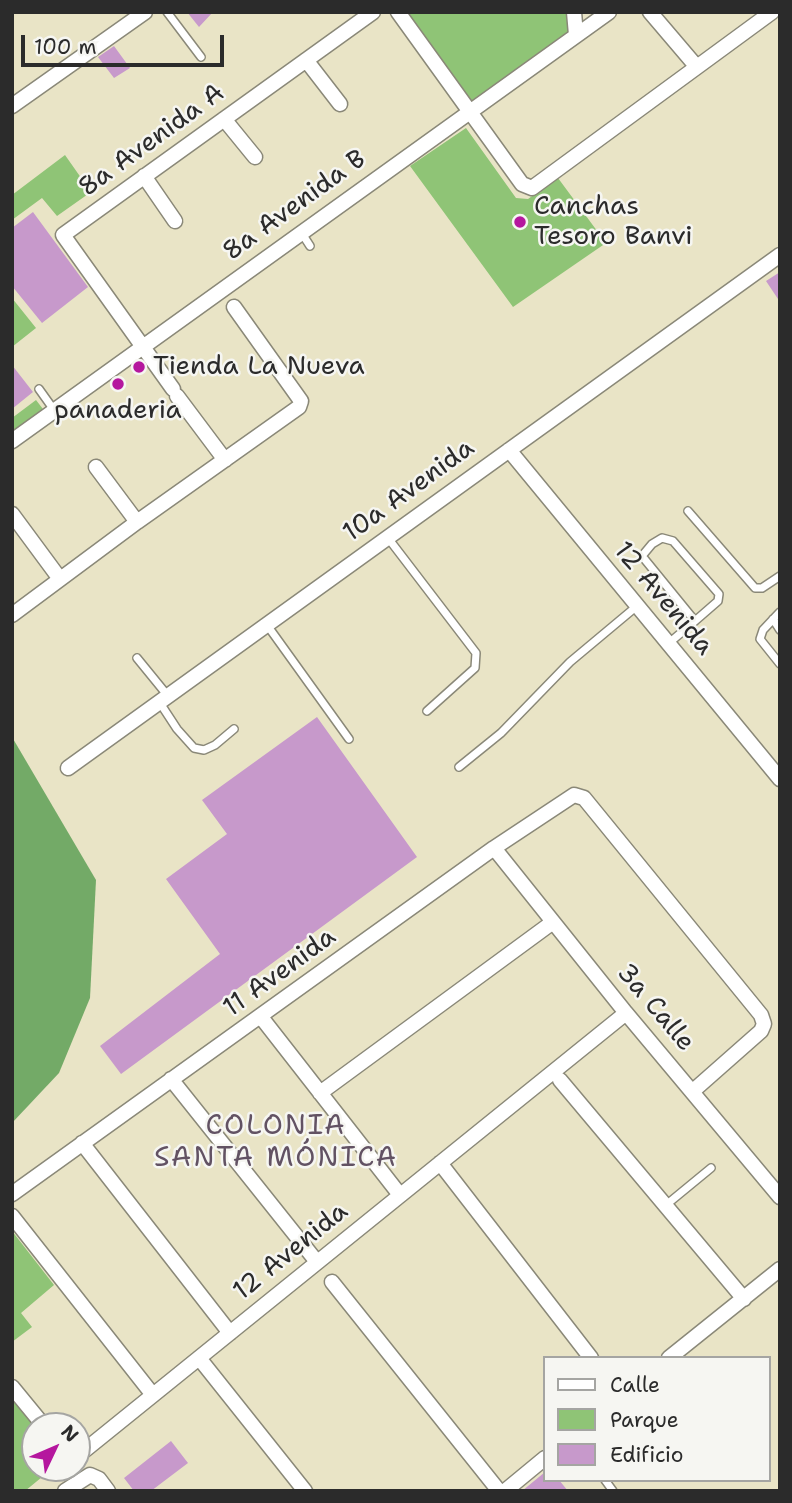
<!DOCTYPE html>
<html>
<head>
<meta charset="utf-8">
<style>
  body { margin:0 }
  #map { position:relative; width:792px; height:1503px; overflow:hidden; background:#e9e4c6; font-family:"Shantell Sans",sans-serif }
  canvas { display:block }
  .frame { position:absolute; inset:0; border:14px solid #2b2b2b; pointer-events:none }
  .legend { position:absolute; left:543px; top:1356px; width:228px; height:126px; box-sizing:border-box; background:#f6f6f2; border:2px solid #a5a5a2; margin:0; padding:9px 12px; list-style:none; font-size:21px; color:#2b2b2b }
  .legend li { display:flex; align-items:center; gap:14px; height:35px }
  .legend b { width:35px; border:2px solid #a5a5a2 }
  .north { position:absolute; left:21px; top:1412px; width:70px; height:70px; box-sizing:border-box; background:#f6f6f2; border:2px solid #a5a5a2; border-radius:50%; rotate:46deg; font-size:19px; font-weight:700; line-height:28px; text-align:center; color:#2b2b2b }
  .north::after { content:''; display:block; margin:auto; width:24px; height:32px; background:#b5179e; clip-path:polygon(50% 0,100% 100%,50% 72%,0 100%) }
  .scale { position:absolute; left:21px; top:35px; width:203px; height:32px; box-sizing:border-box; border:4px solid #2b2b2b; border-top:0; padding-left:9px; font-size:21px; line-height:24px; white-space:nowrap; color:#2b2b2b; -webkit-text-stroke:5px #f6f6f2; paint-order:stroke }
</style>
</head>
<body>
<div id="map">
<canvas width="792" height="1503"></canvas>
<div class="frame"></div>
<ul class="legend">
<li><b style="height:9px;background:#fff"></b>Calle</li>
<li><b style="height:19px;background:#8fc476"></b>Parque</li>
<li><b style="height:19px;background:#c799cb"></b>Edificio</li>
</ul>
<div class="north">N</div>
<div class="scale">100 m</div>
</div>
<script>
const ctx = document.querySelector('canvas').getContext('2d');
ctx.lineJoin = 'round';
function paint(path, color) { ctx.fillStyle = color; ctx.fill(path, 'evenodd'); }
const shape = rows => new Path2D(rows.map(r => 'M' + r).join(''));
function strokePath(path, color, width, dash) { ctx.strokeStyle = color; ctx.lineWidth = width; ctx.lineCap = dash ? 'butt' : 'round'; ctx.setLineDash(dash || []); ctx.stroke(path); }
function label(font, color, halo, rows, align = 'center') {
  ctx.font = font + ' "Shantell Sans",sans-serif'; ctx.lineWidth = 5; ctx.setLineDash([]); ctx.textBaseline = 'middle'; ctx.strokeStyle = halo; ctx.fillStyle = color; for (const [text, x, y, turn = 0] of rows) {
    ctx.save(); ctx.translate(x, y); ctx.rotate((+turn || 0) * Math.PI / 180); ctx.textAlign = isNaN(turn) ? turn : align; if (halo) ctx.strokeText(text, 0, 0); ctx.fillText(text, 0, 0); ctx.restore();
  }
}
const green = shape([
  [404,12,569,12,571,32,472,104],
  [466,128,516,198,528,199,558,178,606,243,513,307,410,166],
  [65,155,91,192,57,216,42,198,12,220,12,195],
  [12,298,36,328,12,347],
  [36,400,46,413,12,438,12,418],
  [12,1231,54,1285,21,1313,32,1327,12,1342],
  [12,1388,35,1426,35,1468,53,1468,25,1491,12,1491]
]);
const forest = shape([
  [12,737,96,880,90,998,59,1073,12,1123]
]);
const building = shape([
  [187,12,213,12,199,27],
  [114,46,130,68,114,78,98,57],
  [33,212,88,287,42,323,12,286,12,228],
  [780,272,780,302,766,281],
  [12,365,33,392,12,409],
  [317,717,417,857,121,1074,100,1046,220,954,166,879,227,834,202,800],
  [171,1441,188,1463,151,1491,134,1491,124,1478],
  [545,1472,545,1480,559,1480,568,1491,522,1491]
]);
const lane = shape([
  [167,12,201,57],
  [301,232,310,246],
  [39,389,54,410],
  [688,511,755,588,762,588,780,576],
  [388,538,476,653,475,668,427,711],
  [780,612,763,630,760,639,780,664],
  [773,619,780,630],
  [267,625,349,739],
  [669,643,695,621,718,601,719,594,673,541,662,538,652,544,642,556,695,621],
  [137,658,168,696],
  [160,703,177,729,194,748,204,750,215,745,234,729],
  [459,767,501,733,570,662,637,606],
  [666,1205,711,1168],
  [605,1480,613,1491]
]);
const street = shape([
  [398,12,522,184,532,188,772,12],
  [574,12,576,35],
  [650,12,696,66],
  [306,60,340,104],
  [12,106,145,12],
  [224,119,255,157],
  [144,176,175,221],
  [173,389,63,235,373,12],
  [177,396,225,460],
  [12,441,609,12],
  [509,450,780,779],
  [96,467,137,522],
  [12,514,60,579],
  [12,615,137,522,299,407,301,401,234,307],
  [68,768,780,255],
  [494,848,626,1013,780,1197],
  [261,1017,400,1195],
  [171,1079,317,1262],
  [560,1080,744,1299],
  [320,1093,553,922],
  [82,1143,230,1333],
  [440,1163,591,1358],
  [12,1194,494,848,574,795,584,798,761,1015,764,1024,761,1031,693,1091],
  [12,1216,153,1395],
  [332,1282,499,1491],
  [199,1358,305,1491],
  [669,1358,780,1269],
  [12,1387,44,1426],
  [77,1451,85,1450,626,1013],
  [65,1491,90,1475,99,1479,108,1491],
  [505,1491,545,1458]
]);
const markers = [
  [520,222,7,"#b5179e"],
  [139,367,7,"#b5179e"],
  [118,384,7,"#b5179e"]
];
const streetNames = [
  ["8a Avenida A",152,141,-36],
  ["8a Avenida B",295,206,-36],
  ["10a Avenida",409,491,-36],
  ["12 Avenida",663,599,50],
  ["11 Avenida",280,973,-36],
  ["3a Calle",655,1008,50],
  ["12 Avenida",291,1252,-39]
];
const poiNames = [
  ["Canchas",534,207],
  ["Tesoro Banvi",534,237],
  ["Tienda La Nueva",153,367],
  ["panaderia",118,411,"center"]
];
const neighbourhoodNames = [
  ["COLONIA",276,1127],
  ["SANTA MÓNICA",276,1159]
];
paint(green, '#8fc476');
paint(forest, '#73aa67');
paint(building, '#c799cb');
strokePath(lane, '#8a8878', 10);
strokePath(street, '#8a8878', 17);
strokePath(lane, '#fff', 7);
strokePath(street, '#fff', 14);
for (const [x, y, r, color] of markers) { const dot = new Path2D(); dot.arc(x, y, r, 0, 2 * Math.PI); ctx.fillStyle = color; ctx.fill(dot); strokePath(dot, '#f6f6f2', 2.5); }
label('26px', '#2b2b2b', '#f6f6f2', streetNames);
label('26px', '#2b2b2b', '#f6f6f2', poiNames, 'left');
ctx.letterSpacing = '2px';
label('28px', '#625263', '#f6f6f2', neighbourhoodNames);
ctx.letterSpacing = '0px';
</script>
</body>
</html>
